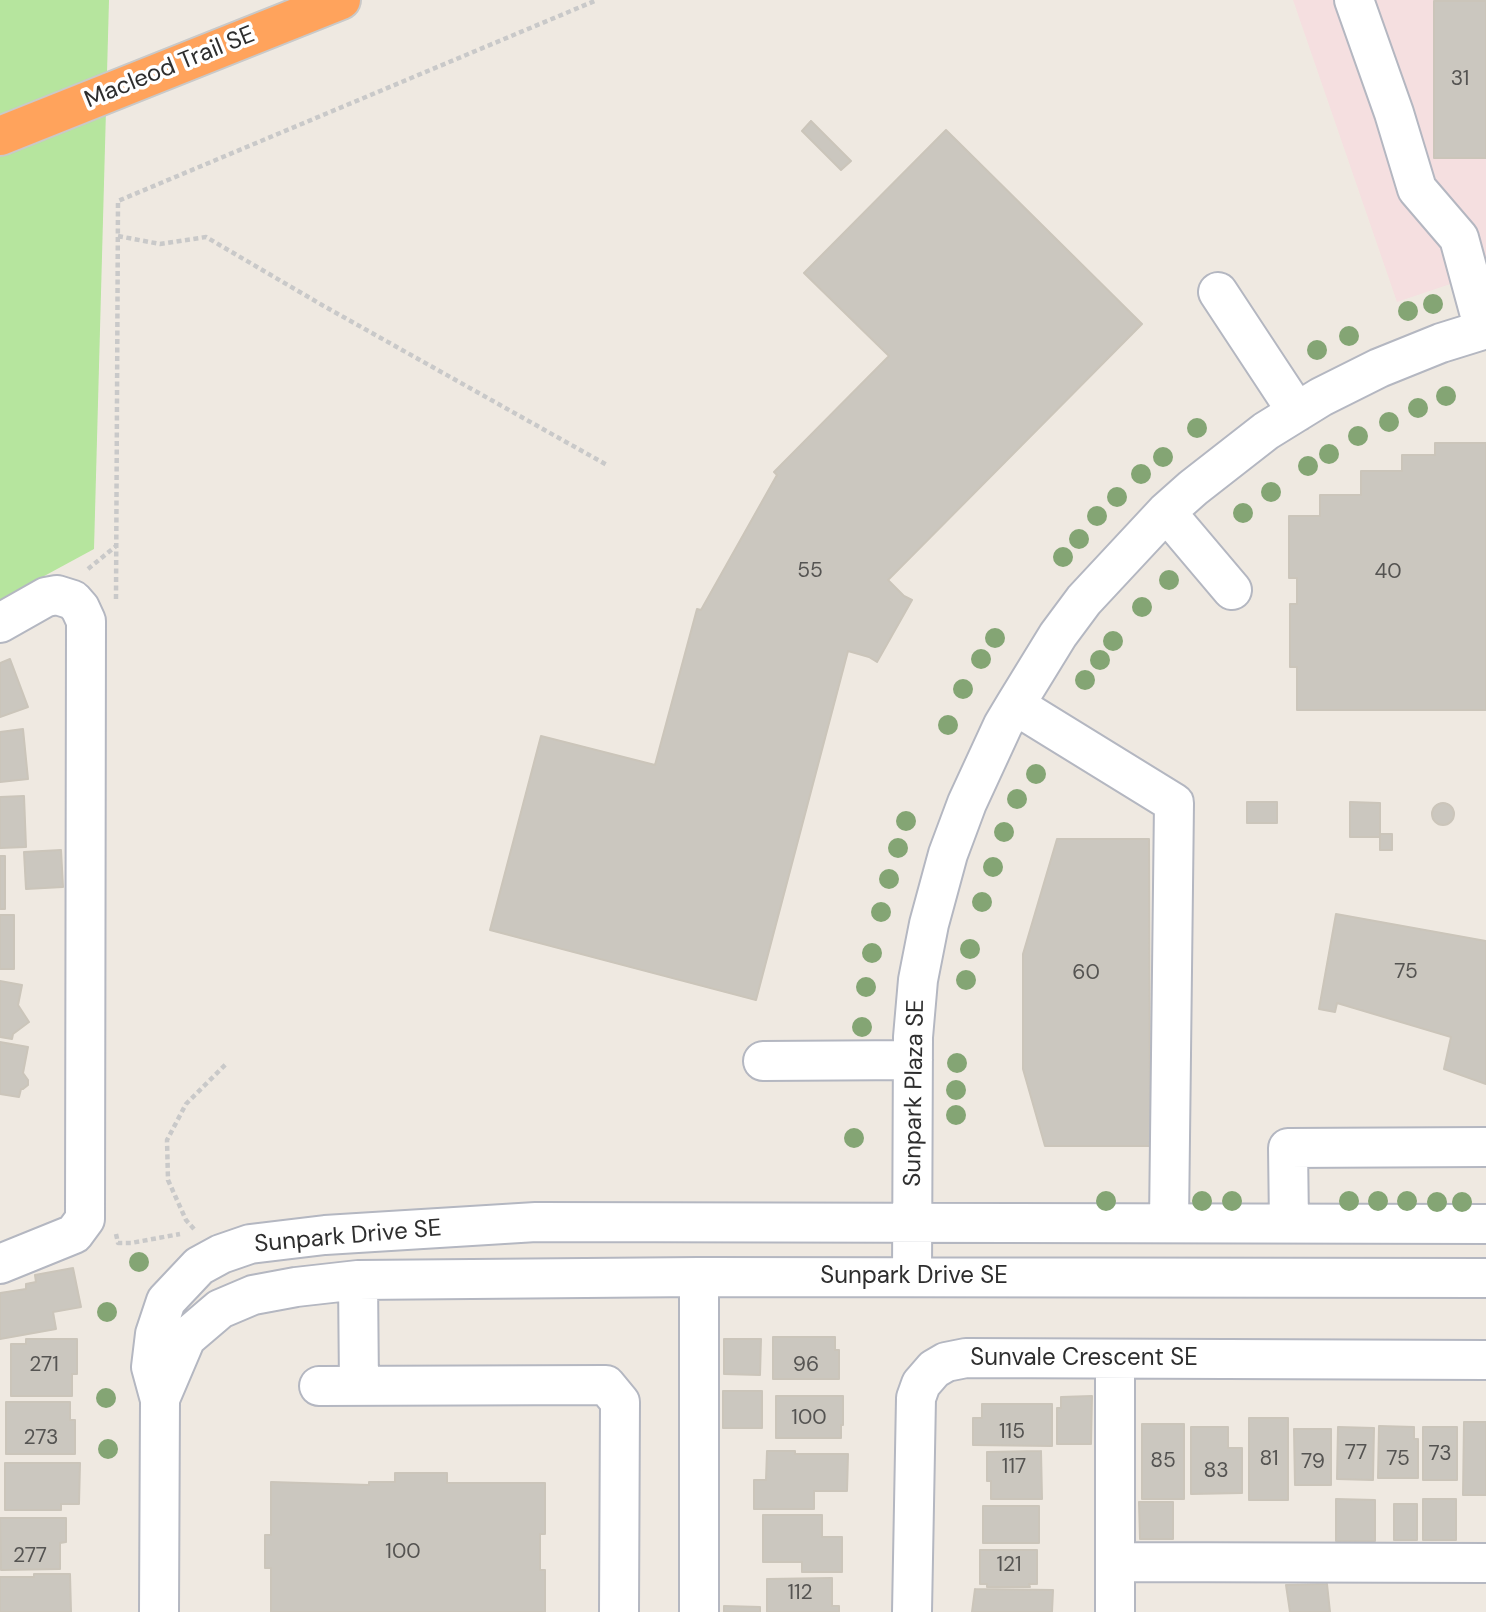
<!DOCTYPE html>
<html>
<head>
<meta charset="utf-8">
<style>
  body { margin:0 }
  canvas { display:block; background:#efe9e1 }
</style>
</head>
<body>
<canvas width="1486" height="1612"></canvas>
<script>
const ctx = document.querySelector('canvas').getContext('2d');
ctx.lineJoin = 'round';
function paint(path, color) { ctx.fillStyle = color; ctx.fill(path, 'evenodd'); }
const shape = rows => new Path2D(rows.map(r => 'M' + r).join(''));
function strokePath(path, color, width, dash) { ctx.strokeStyle = color; ctx.lineWidth = width; ctx.lineCap = dash ? 'butt' : 'round'; ctx.setLineDash(dash || []); ctx.stroke(path); }
function label(font, color, halo, rows, align = 'center') {
  ctx.font = font + ' "DM Sans",sans-serif'; ctx.lineWidth = 7; ctx.setLineDash([]); ctx.textBaseline = 'middle'; ctx.strokeStyle = halo; ctx.fillStyle = color; for (const [text, x, y, turn = 0] of rows) {
    ctx.save(); ctx.translate(x, y); ctx.rotate((+turn || 0) * Math.PI / 180); ctx.textAlign = isNaN(turn) ? turn : align; if (halo) ctx.strokeText(text, 0, 0); ctx.fillText(text, 0, 0); ctx.restore();
  }
}
const medical = shape([
  [1293,0,1486,0,1486,272,1397,302]
]);
const green = shape([
  [0,0,109,0,94,549,0,600]
]);
const building = shape([
  [1434,1,1486,1,1486,158,1434,158,1434,1],
  [811,121,851,161,841,170,802,131,811,121],
  [946,130,1142,324,888,580,904,596,912,600,877,662,869,657,848,651,756,1000,490,930,541,736,655,765,697,609,701,610,777,475,774,472,889,356,804,273,946,130],
  [1435,443,1486,443,1486,710,1297,710,1297,667,1290,667,1290,604,1297,604,1297,578,1289,578,1289,516,1320,516,1320,495,1361,495,1361,471,1402,471,1402,455,1435,455,1435,443],
  [10,659,28,707,0,717,0,663,10,659],
  [23,729,28,779,0,782,0,732,23,729],
  [24,796,26,847,0,848,0,797,24,796],
  [1247,802,1277,802,1277,823,1247,823,1247,802],
  [1350,802,1380,803,1380,837,1350,837,1350,802],
  '1432 814a11 11 0 1 1 22 0a11 11 0 1 1-22 0Z',
  [1380,834,1392,834,1392,850,1380,850,1380,834],
  [1057,839,1149,839,1150,1146,1045,1146,1023,1069,1023,954,1057,839],
  [61,850,63,887,26,889,24,852,61,850],
  [0,856,5,856,5,909,0,909,0,856],
  [1336,914,1486,941,1486,1084,1444,1069,1451,1037,1337,1003,1335,1012,1319,1009,1336,914],
  [0,915,14,915,14,969,0,969,0,915],
  [0,981,22,985,18,1005,29,1022,13,1034,12,1039,0,1037,0,981],
  [0,1042,28,1047,23,1073,28,1080,28,1085,23,1089,21,1089,19,1097,0,1094,0,1042],
  [73,1268,81,1307,53,1312,56,1329,0,1339,0,1293,26,1289,26,1284,36,1282,35,1275,73,1268],
  [773,1337,835,1337,835,1350,839,1350,839,1379,773,1379,773,1337],
  [26,1339,77,1339,77,1374,72,1374,72,1396,11,1396,11,1344,26,1344,26,1339],
  [724,1339,761,1339,760,1375,724,1374,724,1339],
  [723,1391,762,1391,762,1428,723,1428,723,1391],
  [776,1396,843,1396,843,1425,841,1425,841,1438,776,1438,776,1396],
  [1092,1396,1091,1444,1057,1444,1057,1408,1061,1408,1061,1397,1092,1396],
  [6,1402,70,1402,70,1420,75,1420,75,1454,6,1454,6,1402],
  [982,1404,1052,1404,1052,1446,973,1445,973,1418,982,1418,982,1404],
  [1249,1418,1288,1418,1288,1500,1249,1500,1249,1418],
  [1464,1422,1486,1422,1486,1495,1463,1495,1464,1422],
  [1142,1424,1184,1424,1184,1499,1142,1499,1142,1424],
  [1379,1426,1414,1427,1414,1439,1418,1439,1418,1478,1378,1478,1379,1426],
  [1191,1427,1228,1427,1228,1448,1242,1448,1242,1493,1191,1494,1191,1427],
  [1338,1427,1374,1428,1373,1480,1337,1479,1338,1427],
  [1423,1427,1457,1427,1457,1480,1423,1480,1423,1427],
  [1294,1429,1331,1429,1331,1485,1295,1485,1294,1429],
  [767,1451,795,1451,795,1454,848,1454,847,1491,814,1491,814,1509,754,1509,754,1480,766,1480,767,1451],
  [1041,1451,1042,1499,991,1499,991,1481,987,1481,987,1452,1041,1451],
  [5,1463,80,1463,79,1504,61,1504,61,1510,5,1510,5,1463],
  [395,1473,447,1473,447,1483,545,1483,545,1534,540,1534,540,1570,545,1570,545,1612,271,1612,271,1568,265,1568,265,1535,271,1535,271,1482,369,1485,369,1482,395,1482,395,1473],
  [1336,1499,1375,1500,1375,1541,1336,1541,1336,1499],
  [1423,1499,1456,1499,1456,1540,1423,1540,1423,1499],
  [1139,1502,1173,1502,1173,1539,1140,1539,1139,1502],
  [1394,1504,1417,1504,1417,1540,1394,1540,1394,1504],
  [983,1506,1039,1506,1039,1543,983,1543,983,1506],
  [763,1515,822,1515,822,1537,842,1537,842,1572,802,1572,802,1562,763,1562,763,1515],
  [0,1518,66,1518,66,1542,60,1543,60,1569,1,1570,0,1518],
  [980,1550,1037,1550,1037,1584,1029,1584,1030,1587,987,1587,987,1584,980,1584,980,1550],
  [34,1574,70,1574,71,1612,0,1612,0,1577,34,1577,34,1574],
  [832,1578,832,1606,839,1606,839,1612,767,1612,767,1579,832,1578],
  [1327,1584,1330,1612,1290,1612,1286,1585,1327,1584],
  [975,1589,1053,1590,1052,1612,972,1612,975,1589],
  [724,1606,760,1607,760,1612,724,1612,724,1606]
]);
const path = shape([
  [118,236,160,244,206,237,322,305,607,465],
  [88,569,116,546],
  [116,599,118,201,597,0],
  [194,1229,186,1220,168,1180,167,1140,186,1104,227,1063],
  [116,1234,118,1243,131,1243,180,1234]
]);
const minor = shape([
  [1354,0,1394,113,1417,189,1459,238,1484,330],
  [1218,292,1297,412],
  [1166,512,1232,590],
  [0,623,46,597,57,595,73,600,80,608,86,621,85,1219,74,1234,0,1264],
  [1015,705,1174,803,1169,1222],
  [763,1061,913,1060],
  [1289,1223,1288,1148,1486,1147],
  [699,1277,699,1612],
  [912,1277,913,1037,918,980,929,924,948,854,967,803,1003,725,1015,705,1058,635,1084,600,1166,512,1193,488,1266,431,1321,397,1379,368,1441,343,1486,329],
  [358,1280,359,1386],
  [319,1386,606,1385,620,1402,619,1612],
  [160,1399,186,1338,220,1309,253,1295,296,1287,358,1280,699,1277,1486,1278],
  [1115,1562,1486,1563],
  [159,1612,160,1400,151,1367,155,1334,166,1301,199,1266,221,1254,250,1244,325,1235,536,1222,1486,1224],
  [912,1612,916,1398,921,1384,934,1369,946,1362,966,1358,1486,1360],
  [1115,1612,1115,1359]
]);
const highway = shape([
  [0,136,341,0]
]);
const trees = [
  [1433,304],
  [1408,311],
  [1349,336],
  [1317,350],
  [1446,396],
  [1418,408],
  [1389,422],
  [1197,428],
  [1358,436],
  [1329,454],
  [1163,457],
  [1308,466],
  [1141,474],
  [1271,492],
  [1117,497],
  [1243,513],
  [1097,516],
  [1079,539],
  [1063,557],
  [1169,580],
  [1142,607],
  [995,638],
  [1113,641],
  [981,659],
  [1100,660],
  [1085,680],
  [963,689],
  [948,725],
  [1036,774],
  [1017,799],
  [906,821],
  [1004,832],
  [898,848],
  [993,867],
  [889,879],
  [982,902],
  [881,912],
  [970,949],
  [872,953],
  [966,980],
  [866,987],
  [862,1027],
  [957,1063],
  [956,1090],
  [956,1115],
  [854,1138],
  [1106,1201],
  [1202,1201],
  [1232,1201],
  [1349,1201],
  [1378,1201],
  [1407,1201],
  [1437,1202],
  [1462,1202],
  [139,1262],
  [107,1312],
  [106,1398],
  [108,1449]
];
const numberNames = [
  ["31",1460,79],
  ["55",810,571],
  ["40",1388,572],
  ["75",1406,972],
  ["60",1086,973],
  ["271",44,1365],
  ["96",806,1365],
  ["100",809,1418],
  ["115",1012,1432],
  ["273",41,1438],
  ["77",1356,1453],
  ["73",1440,1454],
  ["81",1269,1459],
  ["75",1398,1459],
  ["85",1163,1461],
  ["79",1313,1462],
  ["117",1014,1467],
  ["83",1216,1471],
  ["100",403,1552],
  ["277",30,1556],
  ["121",1009,1565],
  ["112",800,1593]
];
const streetNames = [
  ["Macleod Trail SE",170,68,-22],
  ["Sunpark Plaza SE",915,1093,-89],
  ["Sunpark Drive SE",348,1237,-5],
  ["Sunpark Drive SE",914,1277],
  ["Sunvale Crescent SE",1084,1359]
];
paint(medical, '#f5dfe0');
paint(green, '#b6e59e');
paint(building, '#cbc7bf');
strokePath(building, '#cbc5ba', 2);
strokePath(minor, '#b4b7c1', 42);
strokePath(highway, '#c9c9c9', 42);
strokePath(path, '#c9c9c9', 4.5, [5, 3.5]);
strokePath(minor, '#fff', 38);
strokePath(highway, '#ffa35c', 38);
ctx.fillStyle = '#84a574';
for (const [x, y] of trees) { ctx.beginPath(); ctx.arc(x, y, 10, 0, 2 * Math.PI); ctx.fill(); }
label('21px', '#555452', null, numberNames);
label('24px', '#2e2e2e', '#fff', streetNames);
</script>
</body>
</html>
